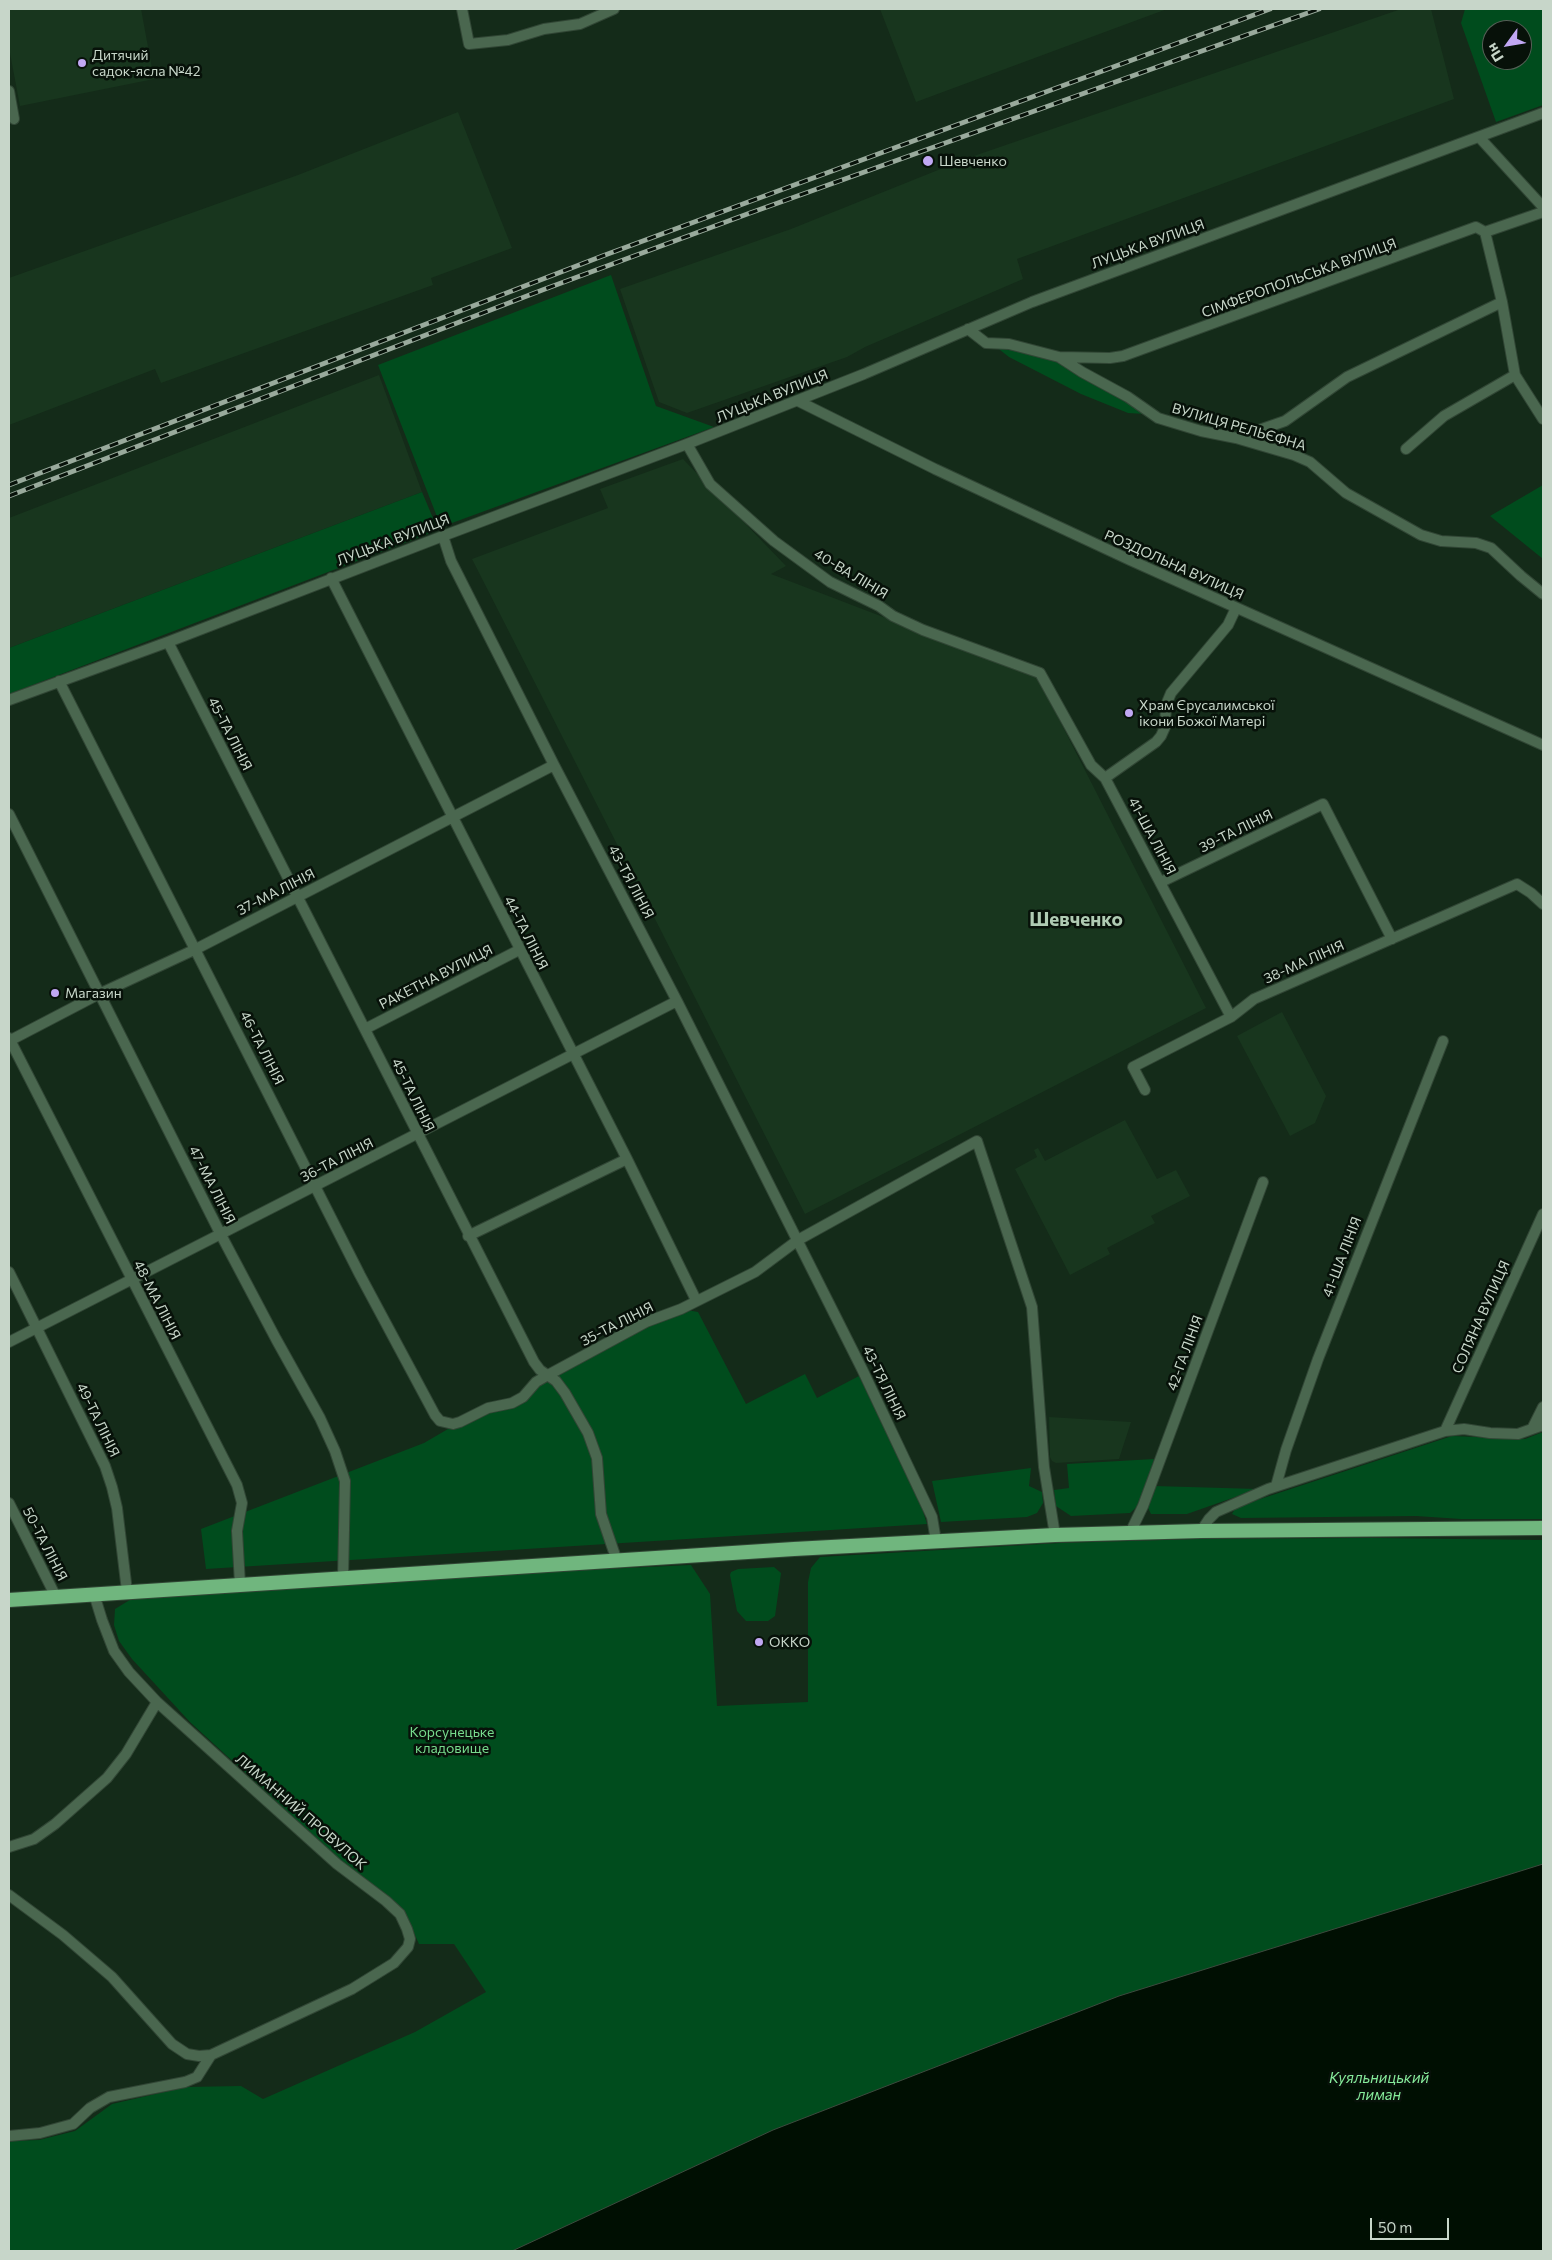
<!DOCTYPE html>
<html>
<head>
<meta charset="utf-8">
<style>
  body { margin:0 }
  #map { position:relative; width:1552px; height:2260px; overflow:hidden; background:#142b19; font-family:Commissioner,sans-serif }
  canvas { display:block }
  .frame { position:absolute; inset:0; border:10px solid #c7d6c9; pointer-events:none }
  .north { position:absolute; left:1482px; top:20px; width:50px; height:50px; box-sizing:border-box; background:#071109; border:1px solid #546056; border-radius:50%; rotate:238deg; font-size:14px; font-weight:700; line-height:20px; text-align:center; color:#c7d6c9 }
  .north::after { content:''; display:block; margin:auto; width:18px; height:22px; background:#c1a8f3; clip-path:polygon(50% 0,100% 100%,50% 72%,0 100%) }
  .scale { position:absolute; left:1370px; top:2218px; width:79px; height:22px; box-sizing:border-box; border:2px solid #c7d6c9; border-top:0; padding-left:6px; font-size:15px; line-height:18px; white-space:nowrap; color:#c7d6c9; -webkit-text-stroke:4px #071109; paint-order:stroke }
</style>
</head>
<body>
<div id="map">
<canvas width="1552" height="2260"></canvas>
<div class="frame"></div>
<div class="north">Пн</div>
<div class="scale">50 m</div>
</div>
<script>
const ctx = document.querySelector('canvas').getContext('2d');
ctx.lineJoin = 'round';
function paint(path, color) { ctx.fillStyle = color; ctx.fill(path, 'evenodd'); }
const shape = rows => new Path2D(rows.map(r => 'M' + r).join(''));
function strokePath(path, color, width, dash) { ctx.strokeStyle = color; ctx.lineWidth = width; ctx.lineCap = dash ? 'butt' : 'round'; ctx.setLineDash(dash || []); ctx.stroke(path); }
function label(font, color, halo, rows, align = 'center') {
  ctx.font = font + ' Commissioner,sans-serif'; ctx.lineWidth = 5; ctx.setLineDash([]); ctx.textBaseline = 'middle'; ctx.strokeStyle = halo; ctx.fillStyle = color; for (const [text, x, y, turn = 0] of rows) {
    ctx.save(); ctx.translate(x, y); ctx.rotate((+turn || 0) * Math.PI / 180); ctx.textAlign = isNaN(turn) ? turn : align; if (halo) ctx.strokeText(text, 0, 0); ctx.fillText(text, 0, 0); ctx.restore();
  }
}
const built = shape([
  [9,9,141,9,154,79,20,106,9,48],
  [880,9,1167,9,916,102],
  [1401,9,1431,9,1454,99,1017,259,1023,279,865,347,847,357,687,413,659,402,620,289,791,229,968,158],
  [458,112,512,248,431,278,433,285,161,383,155,369,9,425,9,278,298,175],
  [379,375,422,492,9,648,9,518],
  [683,459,786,566,771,574,1037,676,1206,1008,805,1214,472,559,608,508,600,489],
  [1282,1012,1326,1096,1315,1123,1290,1136,1237,1036],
  [1125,1120,1157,1179,1176,1170,1190,1196,1151,1216,1155,1223,1107,1248,1110,1254,1070,1275,1015,1169,1037,1157,1034,1150,1038,1148,1045,1161],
  [1049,1417,1131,1422,1119,1459,1056,1463,1052,1461,1050,1457]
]);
const green = shape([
  [1465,9,1543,9,1543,105,1496,122,1461,23],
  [1492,30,1522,30,1522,60,1492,60],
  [611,275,656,406,714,427,441,527,378,365],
  [995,346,1009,347,1057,360,1127,400,1145,414,1128,413,1081,394,1009,357],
  [1543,485,1543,559,1490,516],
  [422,492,438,530,9,694,9,648],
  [681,1309,698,1312,746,1404,805,1374,817,1398,859,1376,920,1502,927,1524,206,1569,201,1529,424,1443,460,1422,512,1403,536,1382],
  [1543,1432,1543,1519,1461,1519,1416,1516,1241,1518,1232,1514,1236,1507,1452,1436,1525,1439],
  [1154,1459,1140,1504,1130,1513,1071,1516,1056,1506,1054,1490,1069,1488,1067,1464],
  [1031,1468,1029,1486,1042,1492,1043,1503,1037,1513,1027,1517,941,1522,932,1481],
  [1154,1486,1258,1489,1187,1514,1151,1514,1147,1506],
  [1372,1538,1543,1540,1543,1864,1119,1996,773,2130,512,2251,9,2251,9,2141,39,2140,75,2131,112,2104,186,2087,241,2086,263,2099,415,2032,486,1992,454,1944,419,1944,403,1909,349,1868,190,1722,132,1659,119,1641,114,1625,115,1609,133,1598,435,1577,691,1565,710,1594,717,1706,808,1702,808,1582,811,1568,820,1557,1061,1543,1196,1539],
  [774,1567,781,1573,775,1616,768,1621,746,1621,737,1611,730,1575,731,1572,738,1569]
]);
const water = shape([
  [1543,1864,1543,2251,512,2251,773,2130,1119,1996,1543,1864]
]);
const minor = shape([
  [462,9,469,44,508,40,544,29,580,24,614,9],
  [9,91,14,119],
  [1479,137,1543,207],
  [1485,232,1502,302,1515,375,1543,419],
  [968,329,986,343,1009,344,1059,357,1082,372,1128,397,1158,418,1201,431,1236,438,1294,455,1310,462,1346,493,1421,535,1441,541,1476,543,1491,548,1521,576,1543,594],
  [1059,357,1110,358,1123,356,1476,227,1485,232,1543,212],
  [798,401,935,469,1130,560,1543,745],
  [1236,438,1285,421,1347,377,1502,302],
  [687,444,710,484,774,541,830,582,879,606,893,616,923,630,1040,673,1091,765,1105,778,1231,1017],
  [1406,449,1444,416,1515,375],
  [443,536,451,561,554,765,677,1001,862,1369,932,1517,936,1541],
  [331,578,627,1159,696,1300],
  [168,642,534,1362,540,1370,556,1381,565,1393,588,1433,597,1458,601,1514,617,1561],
  [59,681,360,1275,435,1415,440,1421,453,1424,460,1422,488,1408,512,1403,523,1397,536,1382,548,1375,646,1322,681,1309,755,1272,798,1240,977,1141,1032,1307,1044,1467,1055,1535],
  [9,700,168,642,443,536,687,444,864,374,1032,302,1543,113],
  [1105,778,1156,742,1161,736,1165,727,1166,705,1171,693,1228,625,1236,608],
  [9,814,220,1233,276,1339,320,1418,335,1451,345,1481,343,1579],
  [1161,882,1323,804,1392,939],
  [365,1029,519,950],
  [9,1038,237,1485,242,1503,237,1531,240,1584],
  [9,1041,99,994,196,949,554,765],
  [1145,1090,1133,1067,1231,1017,1254,999,1517,884,1531,893,1543,904],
  [468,1236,627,1159],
  [9,1272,105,1466,112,1487,117,1508,127,1591],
  [9,1342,677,1001],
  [1532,1429,1543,1407],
  [1445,1431,1543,1214],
  [1276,1486,1286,1450,1318,1359,1443,1041],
  [9,1503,56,1597],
  [1201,1531,1209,1519,1216,1512,1268,1489,1445,1431,1464,1429,1490,1433,1518,1434,1543,1425],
  [1130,1533,1143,1506,1263,1182],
  [9,1847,34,1839,55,1824,107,1778,126,1754,157,1702],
  [9,1895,63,1935,112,1977,172,2044,187,2054,199,2056,211,2055,352,1989,394,1963,408,1947,410,1939,407,1929,400,1914,386,1901,337,1864,157,1702,129,1672,114,1651,102,1620,94,1594],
  [9,2136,40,2133,73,2124,90,2108,109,2097,185,2082,197,2077,211,2055]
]);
const trunk = shape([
  [9,1600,794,1549,1055,1535,1201,1531,1543,1528]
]);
const rail = shape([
  [9,485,605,255,1270,9],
  [9,496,545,289,750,213,1319,9]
]);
const markers = [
  [82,63,5,"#c1a8f3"],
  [928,161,6,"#c1a8f3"],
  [1129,713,5,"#c1a8f3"],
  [55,993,5,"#c1a8f3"],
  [759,1642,5,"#c1a8f3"]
];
const poiNames = [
  ["Дитячий",92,55],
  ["садок-ясла №42",92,71],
  ["Шевченко",939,161],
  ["Храм Єрусалимської",1139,705],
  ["ікони Божої Матері",1139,721],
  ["Магазин",65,993],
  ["ОККО",769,1642]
];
const streetNames = [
  ["ЛУЦЬКА ВУЛИЦЯ",1148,244,-20],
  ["СІМФЕРОПОЛЬСЬКА ВУЛИЦЯ",1299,278,-20],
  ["ЛУЦЬКА ВУЛИЦЯ",772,396,-22],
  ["ВУЛИЦЯ РЕЛЬЄФНА",1239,427,16],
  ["ЛУЦЬКА ВУЛИЦЯ",393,540,-21],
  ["РОЗДОЛЬНА ВУЛИЦЯ",1174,565,24],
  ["40-ВА ЛІНІЯ",851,574,31],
  ["45-ТА ЛІНІЯ",230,734,63],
  ["39-ТА ЛІНІЯ",1236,831,-26],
  ["41-ША ЛІНІЯ",1152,836,62],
  ["43-ТЯ ЛІНІЯ",631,882,62],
  ["37-МА ЛІНІЯ",276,892,-27],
  ["44-ТА ЛІНІЯ",526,933,63],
  ["38-МА ЛІНІЯ",1304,962,-24],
  ["РАКЕТНА ВУЛИЦЯ",436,977,-27],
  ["46-ТА ЛІНІЯ",262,1048,63],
  ["45-ТА ЛІНІЯ",413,1095,64],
  ["36-ТА ЛІНІЯ",337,1160,-27],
  ["47-МА ЛІНІЯ",212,1185,63],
  ["41-ША ЛІНІЯ",1342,1257,-69],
  ["48-МА ЛІНІЯ",157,1300,63],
  ["СОЛЯНА ВУЛИЦЯ",1481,1317,-66],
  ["35-ТА ЛІНІЯ",617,1324,-27],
  ["42-ГА ЛІНІЯ",1185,1353,-70],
  ["43-ТЯ ЛІНІЯ",884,1383,64],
  ["49-ТА ЛІНІЯ",98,1420,64],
  ["50-ТА ЛІНІЯ",45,1544,63],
  ["ЛИМАННИЙ ПРОВУЛОК",301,1812,41]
];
const parkNames = [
  ["Корсунецьке",452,1732],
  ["кладовище",452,1748]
];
const waterNames = [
  ["Куяльницький",1379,2078],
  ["лиман",1379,2095]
];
const districtNames = [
  ["Шевченко",1076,920]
];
paint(built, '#18361e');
paint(green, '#004c1d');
paint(water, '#000f02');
strokePath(water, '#3c4b3e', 1);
strokePath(minor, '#314635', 12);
strokePath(trunk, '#314635', 16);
strokePath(minor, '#4a674f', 10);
strokePath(trunk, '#70b67e', 14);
strokePath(rail, '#99aa9c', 5);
strokePath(rail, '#071109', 3, [9]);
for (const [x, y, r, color] of markers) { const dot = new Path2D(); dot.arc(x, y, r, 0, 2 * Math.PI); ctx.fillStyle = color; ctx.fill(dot); strokePath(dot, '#071109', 2); }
label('14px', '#c7d6c9', '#071109', poiNames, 'left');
label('14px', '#c7d6c9', '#071109', streetNames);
label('14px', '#77db8d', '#071109', parkNames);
label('italic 15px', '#87ec9c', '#071109', waterNames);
label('bold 19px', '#afcbb3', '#071109', districtNames);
</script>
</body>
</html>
